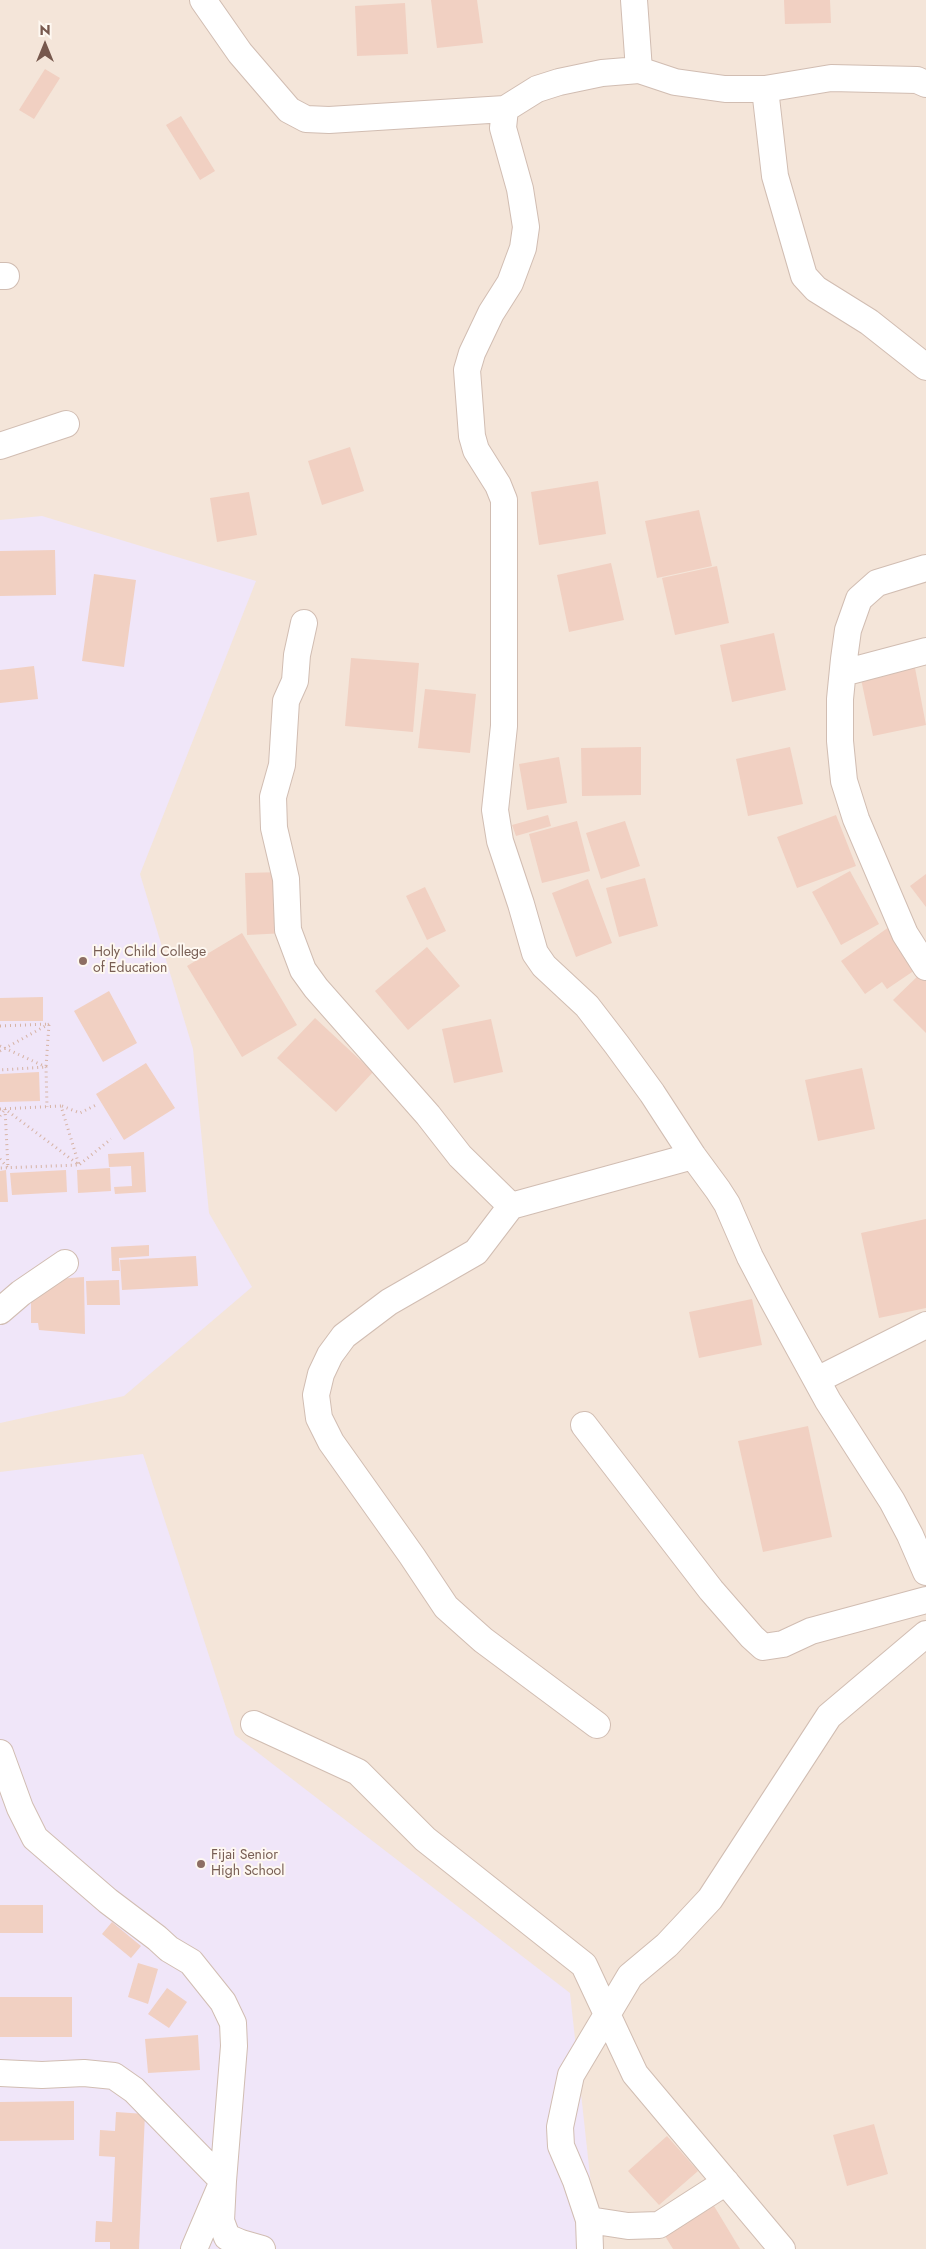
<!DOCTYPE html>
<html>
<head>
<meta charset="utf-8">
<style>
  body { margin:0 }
  #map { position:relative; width:926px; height:2249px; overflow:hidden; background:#fcf3ea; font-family:Jost,sans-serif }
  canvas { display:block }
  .north { position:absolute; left:20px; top:20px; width:50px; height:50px; -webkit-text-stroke:4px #fef8f1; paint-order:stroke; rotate:0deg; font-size:14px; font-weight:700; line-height:20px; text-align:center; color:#77584d }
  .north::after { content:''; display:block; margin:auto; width:18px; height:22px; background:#77584d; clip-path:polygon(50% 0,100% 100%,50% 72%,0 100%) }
</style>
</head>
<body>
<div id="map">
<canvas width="926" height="2249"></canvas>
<div class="north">N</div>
</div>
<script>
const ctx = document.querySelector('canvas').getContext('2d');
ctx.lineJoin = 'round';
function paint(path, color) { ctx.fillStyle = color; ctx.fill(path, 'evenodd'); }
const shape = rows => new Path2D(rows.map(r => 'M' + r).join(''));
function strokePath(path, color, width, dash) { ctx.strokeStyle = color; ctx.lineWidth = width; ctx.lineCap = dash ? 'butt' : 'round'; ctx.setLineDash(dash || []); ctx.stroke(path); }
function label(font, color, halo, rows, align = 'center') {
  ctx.font = font + ' Jost,sans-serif'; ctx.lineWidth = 4; ctx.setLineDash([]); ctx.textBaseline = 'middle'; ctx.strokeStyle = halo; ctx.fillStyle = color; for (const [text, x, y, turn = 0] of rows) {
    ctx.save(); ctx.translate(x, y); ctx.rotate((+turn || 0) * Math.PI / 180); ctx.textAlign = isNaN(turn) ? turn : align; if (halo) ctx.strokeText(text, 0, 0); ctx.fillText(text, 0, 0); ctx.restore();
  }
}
const residential = shape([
  [0,0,926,0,926,2249,0,2249]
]);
const education = shape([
  [42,516,256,581,140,874,193,1049,209,1213,252,1287,124,1396,0,1423,0,520],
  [143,1454,235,1735,570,1993,598,2249,0,2249,0,1472]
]);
const building = shape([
  [431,0,477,0,483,43,437,48],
  [784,0,830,0,831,23,785,24],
  [405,3,408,54,357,56,355,6],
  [45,69,60,78,34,119,19,110],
  [181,116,215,171,200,180,166,125],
  [350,447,364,491,322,505,308,461],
  [598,481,606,534,539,545,531,492],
  [249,492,257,535,217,542,210,498],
  [699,510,712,566,657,578,645,521],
  [55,550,56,595,0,596,0,551],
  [611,563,624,620,569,632,557,575],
  [717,566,729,623,675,635,662,578],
  [94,574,136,580,124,667,82,661],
  [774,633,786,690,732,702,720,645],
  [351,658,419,663,413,732,345,726],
  [34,666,38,699,0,703,0,670],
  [915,668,926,725,873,736,861,679],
  [425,689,476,694,470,753,418,748],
  [641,747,641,795,582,796,581,748],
  [790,747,803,804,748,816,736,759],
  [559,757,567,803,527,810,519,764],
  [548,815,551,826,516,836,512,825],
  [836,815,856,866,797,888,777,837],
  [577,821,590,871,542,883,529,834],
  [625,821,640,866,601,879,586,833],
  [850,871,879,924,841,945,812,892],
  [283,872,286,933,247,935,245,873],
  [926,874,926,907,910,886],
  [645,878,658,926,619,937,606,888],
  [588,879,612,943,576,957,552,893],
  [425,887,446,931,427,940,406,896],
  [889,927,918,968,887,989,882,982,865,994,841,961],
  [242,933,297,1025,242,1057,187,966],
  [427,947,460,986,408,1030,375,991],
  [920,974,926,980,926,1033,893,1000],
  [109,991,137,1043,103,1062,74,1011],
  [43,997,43,1021,0,1021,0,998],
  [315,1018,373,1072,336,1112,277,1058],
  [491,1019,503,1072,454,1083,442,1029],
  [146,1063,175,1108,124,1140,96,1094],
  [862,1068,875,1129,818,1141,805,1080],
  [39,1072,40,1101,0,1102,0,1074],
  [144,1152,146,1192,115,1194,114,1187,132,1186,131,1166,109,1167,108,1154],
  [110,1168,111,1191,78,1193,77,1170],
  [6,1170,8,1202,0,1202,0,1171],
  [66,1170,67,1192,12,1195,10,1173],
  [926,1219,926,1308,879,1318,861,1233],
  [149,1245,149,1256,119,1258,120,1271,112,1271,111,1247],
  [196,1256,198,1286,122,1290,120,1260],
  [84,1277,85,1334,39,1330,38,1323,31,1323,31,1287,42,1280],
  [119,1280,120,1305,87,1305,86,1281],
  [752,1299,762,1345,699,1358,689,1312],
  [808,1426,832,1537,763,1552,738,1441],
  [0,1905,43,1905,43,1933,0,1933],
  [112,1922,141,1946,131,1958,102,1934],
  [138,1963,158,1969,148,2004,128,1997],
  [167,1988,187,2002,169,2028,148,2014],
  [0,1997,72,1997,72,2037,0,2037],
  [198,2035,200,2070,148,2073,145,2039],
  [74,2101,74,2140,0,2141,0,2102],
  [116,2112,145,2114,139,2249,110,2249,110,2242,95,2242,96,2221,112,2222,115,2157,99,2156,100,2130,115,2131],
  [874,2124,888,2174,847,2186,833,2135],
  [667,2136,698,2171,659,2205,628,2171],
  [714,2206,740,2249,673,2249,665,2236]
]);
const path = shape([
  [0,1026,49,1024,46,1067,0,1070],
  [0,1046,46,1067,47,1107],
  [0,1051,49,1024],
  [62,1106,80,1113,96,1105],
  [0,1109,61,1106,79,1165,0,1168],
  [0,1116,5,1109],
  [0,1159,8,1168,5,1109,79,1165,111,1139]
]);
const minor = shape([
  [203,0,240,53,289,110,306,119,329,120,505,109],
  [634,0,639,70,675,82,725,89,765,89,831,78,917,80,926,84],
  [639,70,602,73,559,82,537,89,505,109,503,128,520,189,526,227,523,248,510,283,491,313,472,353,467,370,472,436,476,450,498,485,504,500,504,726,495,810,500,841,521,904,535,953,544,966,587,1006,617,1045,652,1093,693,1156,718,1190,727,1204,750,1257,771,1297,828,1401,892,1501,910,1535,926,1572],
  [765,89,775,176,804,276,816,289,869,322,926,367],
  [0,276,6,276],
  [0,446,66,424],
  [926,568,877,583,859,599,848,630,844,659,840,699,840,741,844,781,856,819,905,934,926,967],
  [304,623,297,655,295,681,286,701,282,765,273,797,274,828,286,879,288,930,303,970,316,988,428,1115,460,1156,511,1206,693,1156],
  [843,673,926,651],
  [511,1206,476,1252,389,1302,344,1336,330,1355,321,1374,316,1395,319,1418,331,1442,412,1556,446,1607,483,1640,597,1725],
  [0,1311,21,1293,65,1263],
  [817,1380,926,1325],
  [584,1425,711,1590,752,1637,763,1647,783,1644,811,1631,926,1600],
  [254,1724,358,1772,425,1839,584,1965,635,2074,782,2249],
  [0,1753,20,1808,35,1838,108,1901,157,1938,169,1949,191,1962,223,2002,233,2023,234,2046,223,2181,194,2249],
  [0,2073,42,2075,84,2073,114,2076,134,2090,223,2181,221,2221,227,2237,241,2243,262,2249],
  [589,2220,628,2226,659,2225,726,2182],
  [590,2249,589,2220,576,2181,561,2146,560,2127,571,2075,630,1976,667,1945,710,1899,829,1716,926,1634]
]);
const markers = [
  [83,961,5,"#8d6e63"],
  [201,1864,5,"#8d6e63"]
];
const educationNames = [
  ["Holy Child College",93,953],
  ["of Education",93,969],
  ["Fijai Senior",211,1856],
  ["High School",211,1872]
];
paint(residential, '#f4e5d9');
paint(education, '#f0e6f9');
paint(building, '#f1d0c2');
strokePath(minor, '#d1bdb2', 28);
strokePath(path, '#d6b3a5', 3, [1, 4]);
strokePath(minor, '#fff', 26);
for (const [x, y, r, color] of markers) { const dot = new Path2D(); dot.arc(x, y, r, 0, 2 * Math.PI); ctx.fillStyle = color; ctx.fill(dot); strokePath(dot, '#fef8f1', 2); }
label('14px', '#785e54', '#fef8f1', educationNames, 'left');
</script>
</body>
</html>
